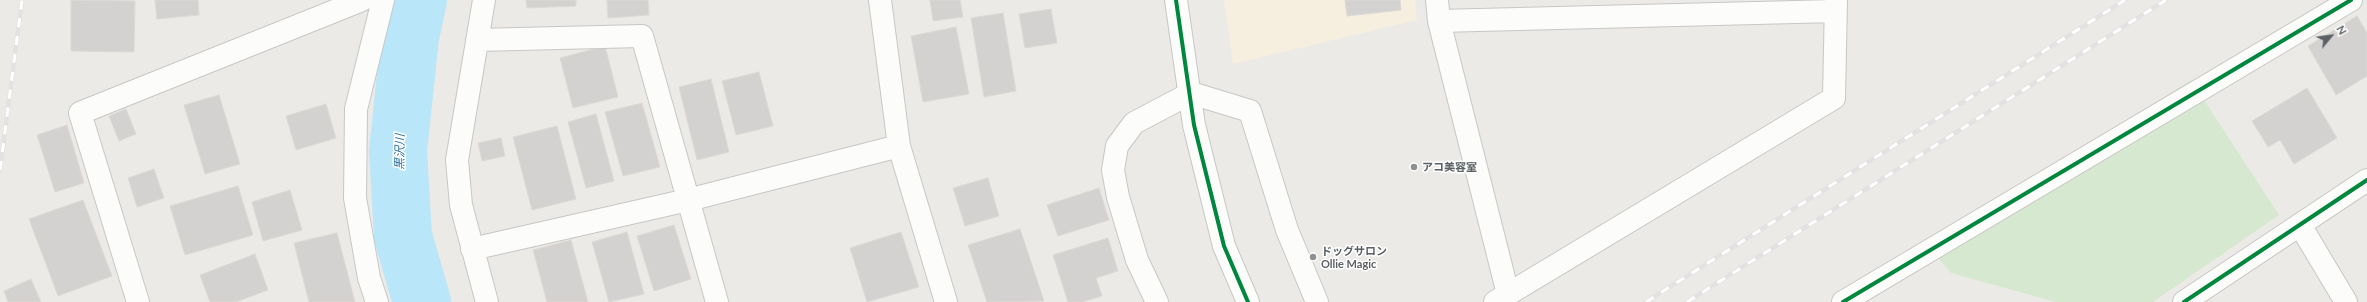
<!DOCTYPE html>
<html>
<head>
<meta charset="utf-8">
<style>
  body { margin:0 }
  #map { position:relative; width:2367px; height:302px; overflow:hidden; background:#eceae6; font-family:Lato,sans-serif }
  canvas { display:block }
  .north { position:absolute; left:2311px; top:16px; width:40px; height:40px; -webkit-text-stroke:3px #fff; paint-order:stroke; rotate:61deg; font-size:11px; font-weight:700; line-height:16px; text-align:center; color:#5b6165 }
  .north::after { content:''; display:block; margin:auto; width:14px; height:18px; background:#5b6165; clip-path:polygon(50% 0,100% 100%,50% 72%,0 100%) }
</style>
</head>
<body>
<div id="map">
<canvas width="2367" height="302"></canvas>
<div class="north">N</div>
</div>
<script>
const ctx = document.querySelector('canvas').getContext('2d');
ctx.lineJoin = 'round';
function paint(path, color) { ctx.fillStyle = color; ctx.fill(path, 'evenodd'); }
const shape = rows => new Path2D(rows.map(r => 'M' + r).join(''));
function strokePath(path, color, width, dash) { ctx.strokeStyle = color; ctx.lineWidth = width; ctx.lineCap = dash ? 'butt' : 'round'; ctx.setLineDash(dash || []); ctx.stroke(path); }
function label(font, color, halo, rows, align = 'center') {
  ctx.font = font + ' Lato,"Noto Sans JP",sans-serif'; ctx.lineWidth = 3; ctx.setLineDash([]); ctx.textBaseline = 'middle'; ctx.strokeStyle = halo; ctx.fillStyle = color; for (const [text, x, y, turn = 0] of rows) {
    ctx.save(); ctx.translate(x, y); ctx.rotate((+turn || 0) * Math.PI / 180); ctx.textAlign = isNaN(turn) ? turn : align; if (halo) ctx.strokeText(text, 0, 0); ctx.fillText(text, 0, 0); ctx.restore();
  }
}
const commercial = shape([
  [1224,0,1415,0,1417,20,1233,64]
]);
const green = shape([
  [2191,80,2279,215,2153,302,2056,302,1951,273,1929,247]
]);
const river = shape([
  [418,0,410,37,398,151,403,236,422,302]
]);
const building = shape([
  [71,0,135,1,134,52,71,51,71,0],
  [155,0,198,0,199,15,157,19,155,0],
  [526,0,576,0,576,6,527,8,526,0],
  [607,0,648,0,649,15,608,18,607,0],
  [930,0,960,0,963,17,933,21,930,0],
  [1345,0,1400,0,1401,10,1347,16,1345,0],
  [1051,9,1057,43,1025,48,1019,14,1051,9],
  [1003,13,1016,91,984,97,971,18,1003,13],
  [2357,16,2367,33,2367,76,2336,95,2308,46,2357,16],
  [956,27,969,94,923,102,911,36,956,27],
  [605,46,618,97,573,108,560,58,605,46],
  [759,72,773,126,736,135,722,81,759,72],
  [711,79,729,152,697,160,679,87,711,79],
  [2307,88,2337,138,2294,164,2280,140,2268,147,2252,121,2307,88],
  [219,95,240,164,205,174,184,105,219,95],
  [642,103,660,167,623,176,605,112,642,103],
  [326,104,336,138,296,150,286,116,326,104],
  [126,109,136,134,119,141,109,116,126,109],
  [596,114,614,181,586,188,568,122,596,114],
  [67,125,84,183,55,192,37,135,67,125],
  [557,126,576,199,532,210,513,137,557,126],
  [501,138,505,156,482,161,478,143,501,138],
  [154,169,164,198,137,207,128,178,154,169],
  [988,178,999,216,965,226,953,188,988,178],
  [238,186,253,235,185,255,170,206,238,186],
  [1099,188,1109,220,1058,236,1047,205,1099,188],
  [290,190,302,230,263,241,252,202,290,190],
  [83,200,112,276,58,296,29,219,83,200],
  [674,225,691,279,654,291,637,236,674,225],
  [1020,229,1044,301,987,302,968,245,1020,229],
  [627,232,644,294,609,302,592,242,627,232],
  [901,232,919,287,867,302,850,248,901,232],
  [337,233,355,302,309,302,294,243,337,233],
  [1108,238,1118,271,1096,278,1102,296,1082,302,1068,302,1053,255,1108,238],
  [571,240,588,302,547,302,533,250,571,240],
  [255,254,268,290,236,302,210,302,200,275,255,254],
  [31,279,41,302,8,302,4,291,31,279]
]);
const minor = shape([
  [484,0,457,160,461,205,487,302],
  [880,0,899,146,946,302],
  [1176,0,1194,125,1224,246,1248,302],
  [1437,0,1439,21,1508,294],
  [1439,21,1835,11],
  [477,40,642,36,717,302],
  [2300,225,2346,302],
  [472,249,688,200,899,146],
  [138,302,80,113,362,0],
  [377,302,369,278,355,198,356,109,383,0],
  [1157,302,1137,260,1118,197,1113,170,1117,146,1134,123,1191,93,1250,111,1287,230,1317,302],
  [1495,302,1834,98,1836,0],
  [1843,302,2351,0],
  [2184,302,2367,180]
]);
const rail = shape([
  [0,170,22,0],
  [1646,302,2125,0],
  [1687,302,2166,0]
]);
const cycleway = shape([
  [1176,0,1194,125,1224,246,1248,302],
  [1843,302,2351,0],
  [2184,302,2367,180]
]);
const markers = [
  [1414,167,4,"#8e9192"],
  [1313,257,4,"#8e9192"]
];
const poiNames = [
  ["アコ美容室",1422,167],
  ["ドッグサロン",1321,251],
  ["Ollie Magic",1321,264]
];
const waterNames = [
  ["黒沢川",400,152,-89]
];
paint(commercial, '#f6eede');
paint(green, '#d6e9d0');
strokePath(river, '#b9e6f8', 58);
paint(building, '#d4d2d0');
strokePath(building, '#dcd9d5', 1);
strokePath(minor, '#c7c7c7', 24);
strokePath(minor, '#fcfcfb', 22);
strokePath(rail, '#e3e2e2', 4.5);
strokePath(rail, '#fff', 3, [9]);
strokePath(cycleway, '#00873e', 4);
for (const [x, y, r, color] of markers) { const dot = new Path2D(); dot.arc(x, y, r, 0, 2 * Math.PI); ctx.fillStyle = color; ctx.fill(dot); strokePath(dot, '#fff', 1.5); }
label('bold 11px', '#5b6165', '#fff', poiNames, 'left');
label('italic 12px', '#367ba4', '#fff', waterNames);
</script>
</body>
</html>
